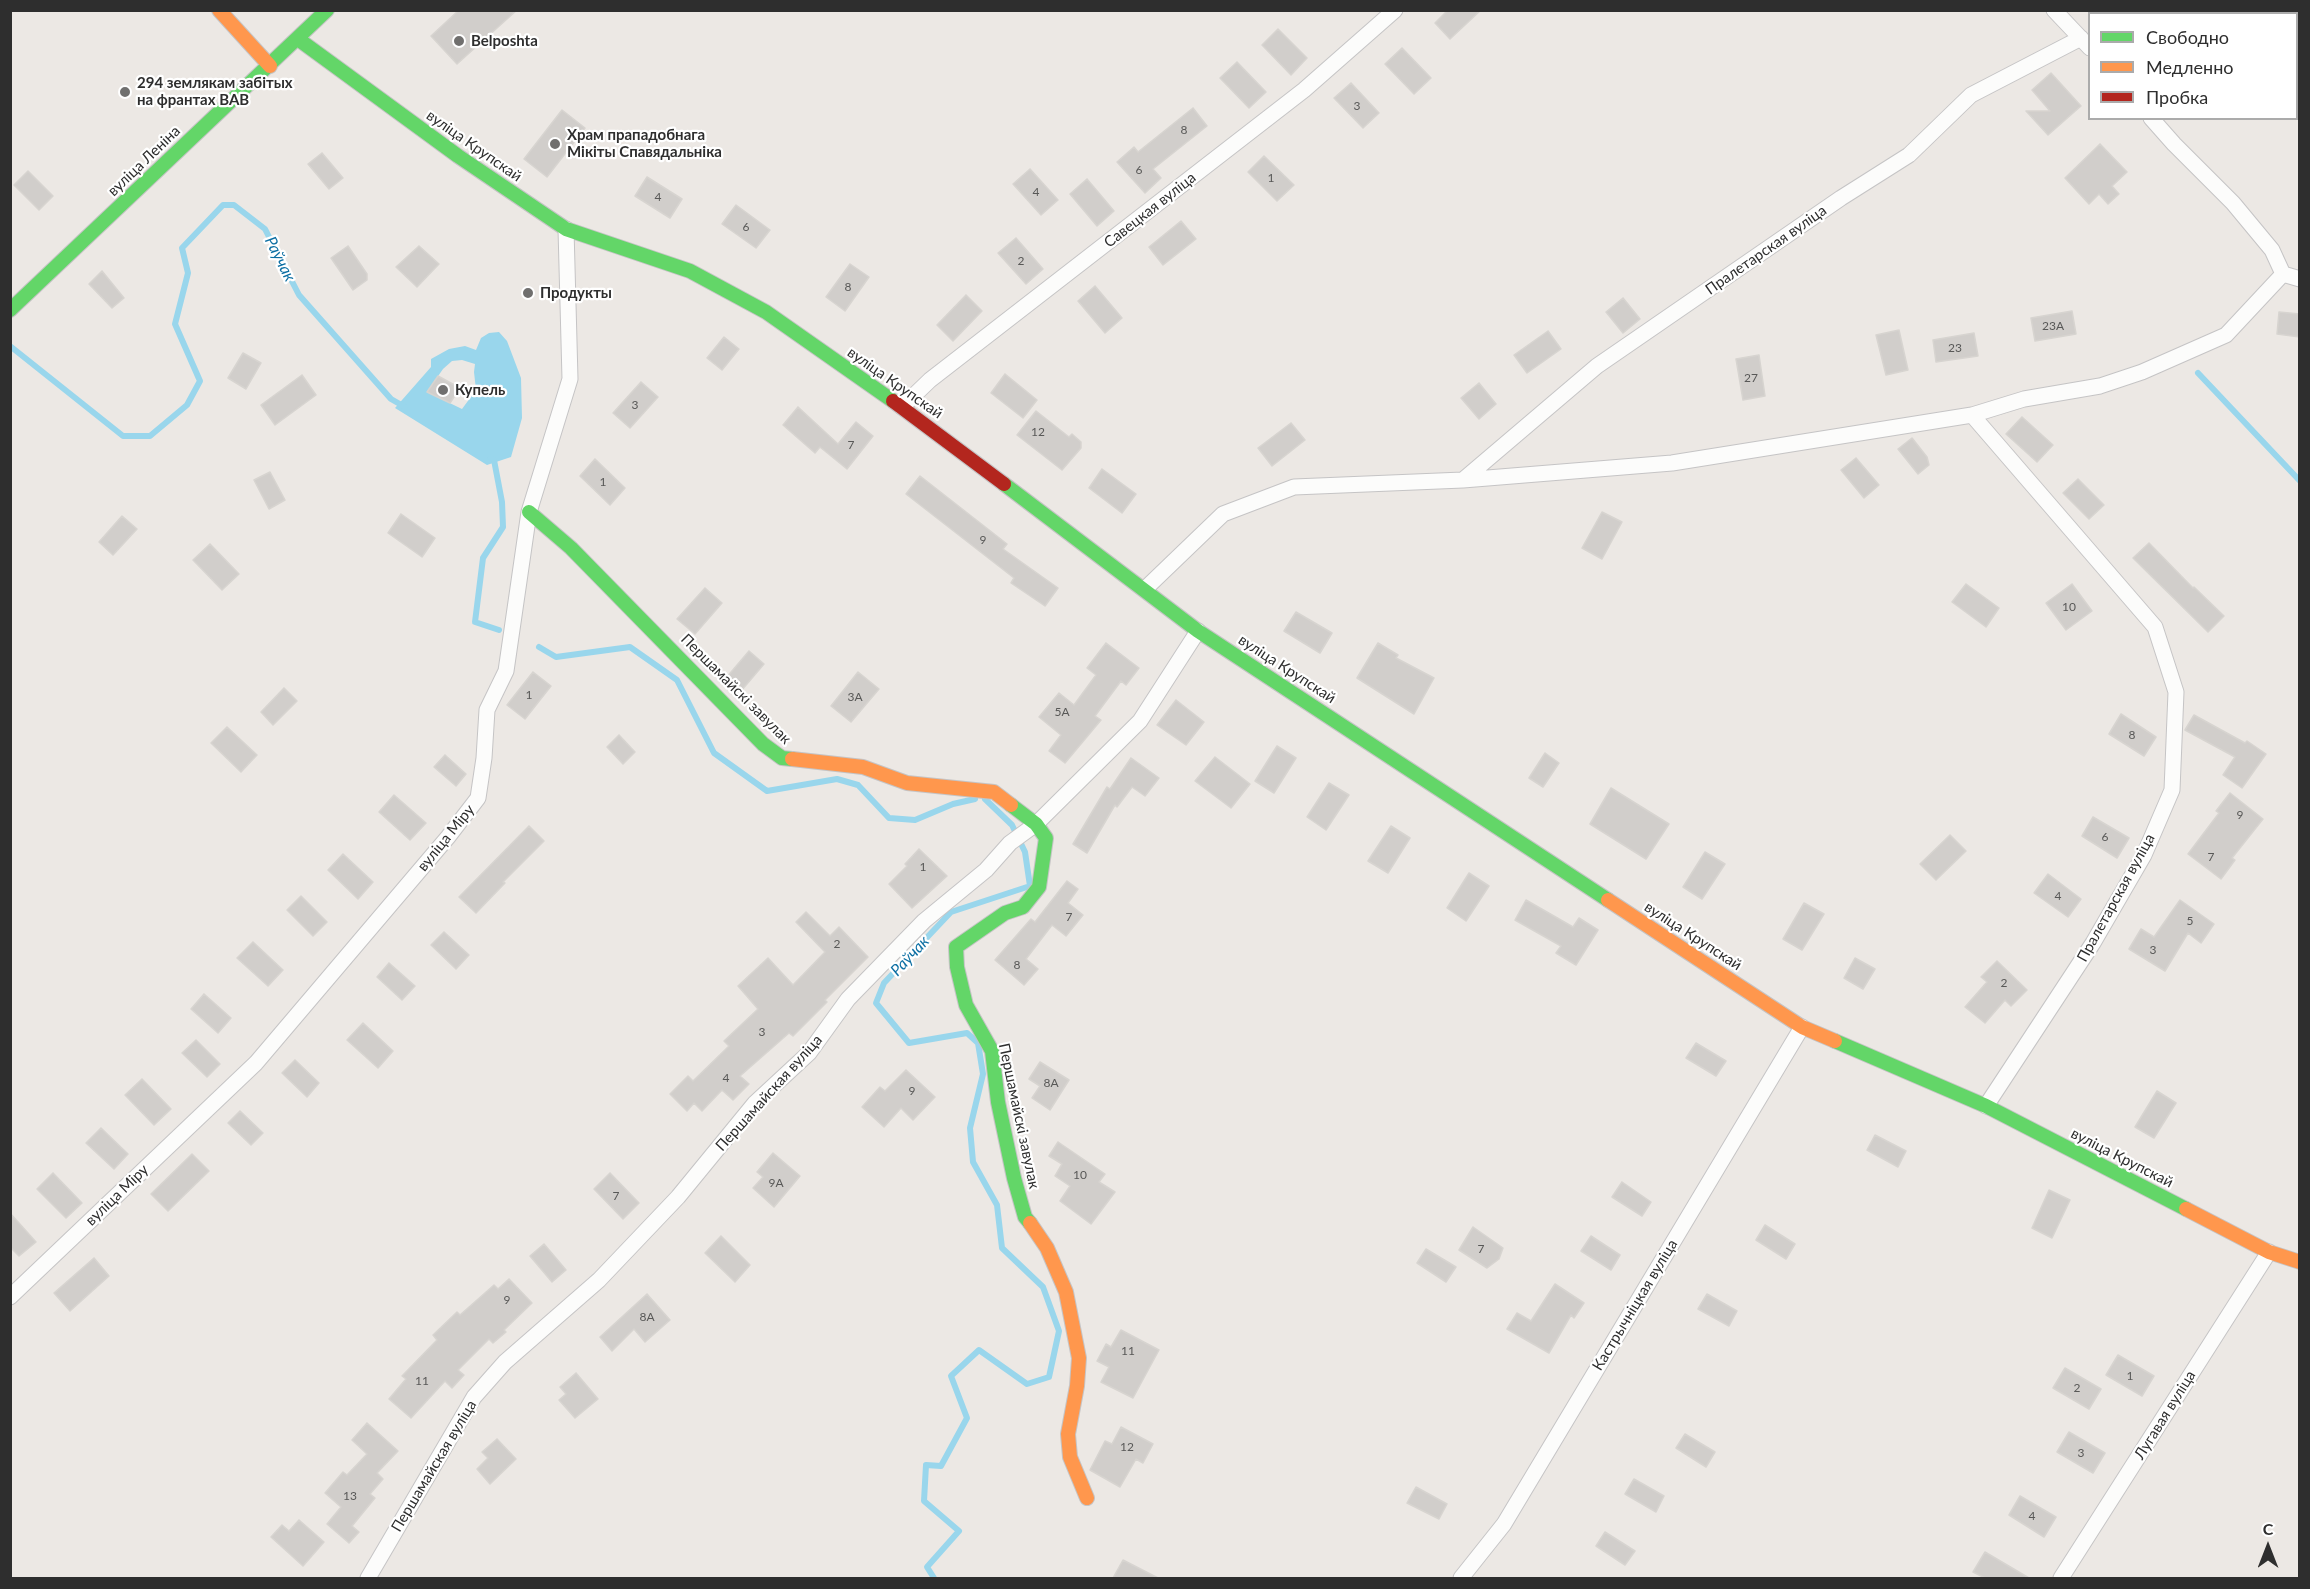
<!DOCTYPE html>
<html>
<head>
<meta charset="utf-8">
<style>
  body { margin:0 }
  #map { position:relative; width:2310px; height:1589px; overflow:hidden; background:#ece8e4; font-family:Lato,sans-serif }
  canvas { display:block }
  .frame { position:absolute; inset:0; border:12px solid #2e2e2e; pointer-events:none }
  .legend { position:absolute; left:2088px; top:12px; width:210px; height:108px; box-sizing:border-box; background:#fff; border:2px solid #ababab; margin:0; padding:8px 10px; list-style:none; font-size:18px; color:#2e2e2e }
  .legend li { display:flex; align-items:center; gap:12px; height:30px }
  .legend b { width:30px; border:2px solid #ababab }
  .north { position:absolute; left:2238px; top:1517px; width:60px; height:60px; -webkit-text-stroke:4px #fff; paint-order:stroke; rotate:0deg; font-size:16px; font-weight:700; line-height:24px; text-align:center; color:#2e2e2e }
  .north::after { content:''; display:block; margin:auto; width:21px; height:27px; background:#2e2e2e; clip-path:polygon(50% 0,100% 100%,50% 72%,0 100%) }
</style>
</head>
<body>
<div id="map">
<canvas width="2310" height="1589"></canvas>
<div class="frame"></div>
<ul class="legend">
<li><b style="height:8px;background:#63d668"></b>Свободно</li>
<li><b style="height:8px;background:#ff974d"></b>Медленно</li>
<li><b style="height:8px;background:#b3261e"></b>Пробка</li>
</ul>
<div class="north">С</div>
</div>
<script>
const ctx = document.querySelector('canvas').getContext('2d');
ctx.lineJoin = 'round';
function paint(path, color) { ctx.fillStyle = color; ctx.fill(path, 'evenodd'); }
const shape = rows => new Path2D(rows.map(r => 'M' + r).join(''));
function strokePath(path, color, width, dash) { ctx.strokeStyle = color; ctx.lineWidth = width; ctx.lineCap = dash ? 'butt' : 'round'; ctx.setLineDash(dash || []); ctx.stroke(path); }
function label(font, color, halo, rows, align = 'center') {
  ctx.font = font + ' Lato,sans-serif'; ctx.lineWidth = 4.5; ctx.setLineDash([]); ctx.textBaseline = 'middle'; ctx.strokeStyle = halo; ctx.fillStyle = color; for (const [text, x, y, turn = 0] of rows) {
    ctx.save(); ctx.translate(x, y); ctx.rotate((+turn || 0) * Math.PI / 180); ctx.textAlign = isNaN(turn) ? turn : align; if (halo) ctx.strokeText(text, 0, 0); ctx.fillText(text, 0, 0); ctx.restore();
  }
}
const water = shape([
  [499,332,507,341,521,378,522,418,511,457,487,465,395,408,431,367,431,359,449,349,465,346,476,350,481,338,489,333],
  [462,360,475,364,474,372,476,390,462,409,427,392,443,369,452,361]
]);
const stream = shape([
  [10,346,123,436,150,436,187,405,200,381,175,324,188,273,182,248,223,205,234,205,265,229,299,295,391,399,405,407],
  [2198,373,2300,481],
  [491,458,494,460,502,502,503,527,483,558,475,622,499,630],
  [539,647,556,657,630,647,677,680,714,753,767,791,837,779,858,785,889,818,915,820,953,804,975,799],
  [934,1578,927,1567,959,1531,924,1501,926,1465,941,1466,967,1418,951,1376,979,1350,1027,1384,1049,1377,1059,1331,1043,1287,1002,1248,997,1205,973,1162,970,1128,983,1074,978,1043,967,1033,909,1043,876,1003,884,983,951,912,1030,886,1025,852,1012,825,985,799]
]);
const building = shape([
  [459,10,517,10,457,64,431,36,459,10],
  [1448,10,1481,10,1450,39,1435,23,1448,10],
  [1278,29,1307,58,1291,75,1262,45,1278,29],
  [1402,48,1431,78,1414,94,1385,64,1402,48],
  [1237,62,1266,92,1249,108,1220,78,1237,62],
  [2051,73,2081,106,2048,135,2026,111,2050,111,2032,90,2051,73],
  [1351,83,1379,113,1363,128,1334,98,1351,83],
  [1193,108,1207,126,1153,169,1161,178,1145,193,1117,162,1134,147,1138,152,1193,108],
  [562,110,585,128,547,177,524,159,562,110],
  [2100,144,2127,172,2112,186,2119,194,2108,204,2099,194,2089,204,2065,178,2100,144],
  [322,153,343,178,329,189,308,164,322,153],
  [1264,156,1294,185,1277,201,1248,172,1264,156],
  [1030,169,1058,200,1041,215,1013,184,1030,169],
  [28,171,53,196,39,210,14,185,28,171],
  [647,177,682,199,670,218,635,196,647,177],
  [1087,179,1114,211,1097,226,1070,194,1087,179],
  [736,205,770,230,756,248,722,224,736,205],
  [1181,221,1196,239,1163,265,1149,247,1181,221],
  [1016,238,1043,269,1026,284,998,253,1016,238],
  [348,246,367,274,367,280,353,290,331,258,348,246],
  [419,246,439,264,417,287,396,267,419,246],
  [850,264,869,277,845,311,826,297,850,264],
  [102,271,124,298,112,308,89,284,102,271],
  [1095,286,1122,318,1105,333,1078,301,1095,286],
  [966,295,982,311,953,341,937,325,966,295],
  [1623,298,1640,319,1623,333,1606,312,1623,298],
  [2072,311,2076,334,2035,341,2031,318,2072,311],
  [2279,312,2300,314,2300,337,2277,334,2279,312],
  [1899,330,1908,370,1886,375,1876,335,1899,330],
  [1548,331,1561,349,1527,373,1514,355,1548,331],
  [1974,333,1978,356,1936,362,1933,340,1974,333],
  [724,337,739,349,722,370,707,358,724,337],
  [243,353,261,363,246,389,228,378,243,353],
  [1759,355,1765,396,1743,400,1736,359,1759,355],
  [1005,374,1037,400,1023,418,991,393,1005,374],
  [302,375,316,395,275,425,261,405,302,375],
  [438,376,460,388,450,403,427,392,438,376],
  [641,382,658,397,630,428,613,413,641,382],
  [1479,383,1496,404,1479,419,1461,398,1479,383],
  [798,407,838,444,856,422,873,436,847,469,820,447,815,453,783,425,798,407],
  [1036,411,1069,437,1072,434,1081,442,1081,448,1062,470,1017,435,1036,411],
  [2022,417,2053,445,2037,462,2006,434,2022,417],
  [1291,423,1305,440,1272,466,1258,448,1291,423],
  [1912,438,1927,457,1929,465,1918,474,1898,449,1912,438],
  [1856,458,1879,485,1864,498,1841,470,1856,458],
  [595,459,625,488,610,505,580,476,595,459],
  [1102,469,1136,494,1122,513,1089,488,1102,469],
  [270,472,285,500,269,509,254,480,270,472],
  [920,476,1007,544,1003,549,1058,588,1045,606,1011,583,1014,578,906,494,920,476],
  [2078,479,2104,505,2089,519,2063,493,2078,479],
  [1602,512,1622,522,1602,559,1582,548,1602,512],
  [401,514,435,538,422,557,388,533,401,514],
  [122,516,137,529,113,555,99,542,122,516],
  [2149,543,2193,588,2194,587,2224,616,2208,632,2133,558,2149,543],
  [210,544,239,574,222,590,193,560,210,544],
  [1966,584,1999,608,1986,627,1952,602,1966,584],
  [2072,584,2092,611,2066,630,2046,603,2072,584],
  [705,588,722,603,695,634,677,619,705,588],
  [1296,612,1332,633,1320,653,1284,631,1296,612],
  [1106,643,1139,668,1126,685,1121,681,1095,716,1101,720,1065,763,1049,751,1061,735,1039,717,1059,693,1074,705,1096,675,1087,668,1106,643],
  [1378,643,1398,655,1396,658,1434,678,1414,714,1357,678,1378,643],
  [749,651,764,664,741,691,726,678,749,651],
  [533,672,551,686,525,719,507,705,533,672],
  [858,672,879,689,851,722,831,706,858,672],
  [284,688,297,701,273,725,261,712,284,688],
  [1176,700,1204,722,1186,745,1157,725,1176,700],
  [2121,714,2156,737,2144,756,2109,734,2121,714],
  [2194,715,2245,743,2247,741,2266,754,2242,788,2223,775,2235,757,2185,730,2194,715],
  [227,727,257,755,241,772,211,743,227,727],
  [619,735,635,752,623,764,607,747,619,735],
  [1277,746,1296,758,1274,793,1255,781,1277,746],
  [1545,753,1559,763,1543,787,1529,778,1545,753],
  [445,755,466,774,456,786,434,767,445,755],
  [1215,757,1250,784,1231,808,1195,781,1215,757],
  [1131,758,1159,778,1145,796,1132,787,1117,807,1115,805,1087,853,1073,844,1107,787,1110,789,1131,758],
  [1329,783,1349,795,1326,830,1307,817,1329,783],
  [1611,788,1669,824,1646,859,1590,824,1611,788],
  [2230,793,2263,819,2232,858,2235,860,2221,879,2188,854,2219,813,2216,811,2230,793],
  [394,795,426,823,410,840,379,812,394,795],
  [2093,817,2129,838,2117,858,2082,836,2093,817],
  [529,826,544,841,503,882,505,883,476,913,459,897,529,826],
  [1391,826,1410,838,1388,873,1368,861,1391,826],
  [1950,835,1966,851,1936,880,1920,864,1950,835],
  [919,849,947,876,912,908,889,884,907,866,905,864,919,849],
  [1705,852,1725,864,1702,899,1683,887,1705,852],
  [343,854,373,882,358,899,328,870,343,854],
  [1469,873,1489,886,1466,921,1447,908,1469,873],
  [2048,874,2081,899,2068,917,2034,893,2048,874],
  [1067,881,1078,889,1068,903,1083,915,1066,936,1052,925,1026,959,1038,969,1024,985,995,960,1031,919,1035,922,1067,881],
  [301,896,327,922,313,936,287,910,301,896],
  [1526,900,1573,927,1579,918,1598,930,1576,965,1556,953,1561,946,1515,920,1526,900],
  [2180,900,2214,924,2201,943,2188,933,2165,971,2129,949,2141,929,2154,937,2180,900],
  [1804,903,1824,914,1802,950,1783,939,1804,903],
  [806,912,830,936,839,927,868,957,825,1000,827,1002,793,1036,789,1033,740,1076,749,1084,733,1100,722,1090,702,1111,694,1103,687,1111,670,1094,688,1076,693,1081,729,1046,724,1041,758,1009,738,986,768,958,793,985,825,952,796,922,806,912],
  [444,932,469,955,456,969,431,945,444,932],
  [253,942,283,970,268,986,237,958,253,942],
  [1855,958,1875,969,1863,989,1844,978,1855,958],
  [1997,961,2027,990,2011,1006,2005,1000,1985,1023,1965,1007,1987,982,1981,977,1997,961],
  [389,963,415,986,402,1000,377,977,389,963],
  [204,994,231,1018,218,1033,191,1009,204,994],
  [363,1023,393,1051,378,1068,347,1040,363,1023],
  [196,1040,220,1064,207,1077,182,1053,196,1040],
  [1696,1043,1726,1061,1716,1076,1686,1058,1696,1043],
  [295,1060,319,1083,307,1097,282,1073,295,1060],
  [1040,1062,1069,1080,1050,1110,1032,1098,1040,1086,1029,1079,1040,1062],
  [906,1070,935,1097,913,1120,901,1108,884,1127,862,1107,880,1087,885,1091,906,1070],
  [142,1079,171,1109,154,1125,125,1095,142,1079],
  [2157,1091,2176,1103,2154,1138,2135,1127,2157,1091],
  [240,1111,263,1133,251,1145,228,1123,240,1111],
  [101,1128,128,1154,114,1169,86,1143,101,1128],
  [1875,1135,1906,1151,1898,1167,1867,1150,1875,1135],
  [1058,1142,1105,1174,1099,1182,1115,1192,1091,1224,1060,1201,1070,1186,1055,1176,1062,1164,1049,1156,1058,1142],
  [773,1153,800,1176,774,1207,753,1188,763,1177,757,1172,773,1153],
  [192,1154,209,1171,168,1211,151,1194,192,1154],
  [53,1173,82,1203,66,1218,37,1189,53,1173],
  [610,1173,639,1203,623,1219,594,1189,610,1173],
  [1622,1182,1651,1202,1642,1216,1612,1197,1622,1182],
  [2049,1190,2070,1200,2052,1238,2032,1228,2049,1190],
  [10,1213,36,1242,19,1256,10,1247,10,1213],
  [1765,1225,1795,1244,1786,1259,1756,1240,1765,1225],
  [1473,1227,1503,1248,1499,1259,1487,1268,1459,1250,1473,1227],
  [721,1236,750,1265,735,1282,705,1253,721,1236],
  [1591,1236,1620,1255,1611,1270,1581,1251,1591,1236],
  [544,1244,566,1270,552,1282,530,1256,544,1244],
  [1426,1249,1456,1267,1446,1282,1417,1263,1426,1249],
  [94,1258,109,1276,70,1311,54,1293,94,1258],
  [509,1279,532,1303,504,1330,506,1332,493,1343,489,1339,458,1370,464,1375,452,1388,445,1381,411,1418,389,1399,406,1379,402,1376,437,1340,433,1335,457,1312,460,1315,494,1285,498,1289,509,1279],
  [1555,1284,1584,1303,1574,1318,1571,1315,1549,1353,1507,1329,1517,1313,1531,1321,1555,1284],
  [647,1294,670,1320,645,1342,634,1329,612,1351,600,1337,647,1294],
  [1707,1294,1737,1311,1729,1326,1698,1309,1707,1294],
  [1121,1330,1159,1350,1133,1398,1101,1382,1109,1367,1097,1361,1106,1344,1111,1347,1121,1330],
  [2118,1355,2154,1376,2142,1396,2106,1375,2118,1355],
  [2065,1368,2101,1389,2089,1409,2053,1388,2065,1368],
  [576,1373,598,1399,575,1418,559,1400,566,1394,560,1387,576,1373],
  [367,1423,398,1451,377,1473,383,1479,370,1494,375,1498,352,1526,359,1532,349,1543,327,1524,341,1507,325,1493,343,1472,347,1475,367,1454,352,1440,367,1423],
  [1121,1427,1153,1444,1143,1463,1136,1459,1120,1487,1090,1470,1105,1441,1112,1444,1121,1427],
  [2069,1432,2105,1453,2093,1473,2057,1452,2069,1432],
  [1685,1434,1715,1452,1706,1467,1676,1448,1685,1434],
  [497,1439,516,1459,490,1484,477,1469,488,1458,482,1452,497,1439],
  [1634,1479,1664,1496,1656,1512,1625,1494,1634,1479],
  [1416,1487,1447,1504,1439,1519,1407,1503,1416,1487],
  [2020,1496,2056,1517,2044,1537,2009,1515,2020,1496],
  [299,1520,324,1542,303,1566,271,1537,282,1525,289,1531,299,1520],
  [1605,1532,1635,1551,1625,1565,1596,1546,1605,1532],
  [1985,1552,2029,1578,1985,1578,1973,1572,1985,1552],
  [1123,1560,1158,1578,1113,1578,1123,1560]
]);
const street = shape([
  [2054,10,2090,48],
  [2151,118,2174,144,2233,203,2272,250,2283,274,2300,279],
  [902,407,930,380,1304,90,1395,10],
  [1972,415,2155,627,2176,692,2172,790,2144,855,2093,943,1986,1106],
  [1463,480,1597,366,1841,198,1909,155,1971,95,2081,38],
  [1145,589,1223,514,1294,487,1463,480,1672,463,1972,415,2024,399,2100,386,2142,372,2226,335,2283,274],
  [10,1297,256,1063,448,837,478,798,484,758,487,710,506,671,529,512,570,379,566,229],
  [368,1578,474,1397,505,1362,599,1280,678,1197,755,1103,809,1053,848,999,924,921,986,870,1010,843,1036,824,1140,721,1198,631],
  [1461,1578,1504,1524,1802,1027],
  [2061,1578,2269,1252]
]);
const fast = shape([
  [298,39,458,156,566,229,690,271,766,312,893,401],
  [10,310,327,10],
  [1004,484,1198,631,1608,900],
  [529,512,571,548,763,744,782,758,792,759],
  [1011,805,1036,824,1046,838,1039,887,1023,907,1005,913,956,947,957,967,966,1005,992,1051,998,1102,1014,1178,1025,1217,1030,1223],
  [1835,1041,1986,1106,2186,1209]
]);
const slow = shape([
  [219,10,270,66],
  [792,759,863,767,907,783,994,792,1011,805],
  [1608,900,1802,1027,1835,1041],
  [2186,1209,2269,1252,2300,1262],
  [1030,1223,1047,1248,1066,1292,1079,1358,1077,1386,1068,1434,1070,1457,1087,1498]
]);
const jam = shape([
  [893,401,1004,484]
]);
const markers = [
  [459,41,6,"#706f6e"],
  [125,92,6,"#706f6e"],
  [555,144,6,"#706f6e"],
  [528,293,6,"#706f6e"],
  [443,390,6,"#706f6e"]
];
const numberNames = [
  ["3",1357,106],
  ["8",1184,130],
  ["6",1139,170],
  ["1",1271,178],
  ["4",1036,192],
  ["4",658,197],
  ["6",746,227],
  ["2",1021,261],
  ["8",848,287],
  ["23А",2053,326],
  ["23",1955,348],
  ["27",1751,378],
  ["3",635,405],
  ["12",1038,432],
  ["7",851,445],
  ["1",603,482],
  ["9",983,540],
  ["10",2069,607],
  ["1",529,695],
  ["3А",855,697],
  ["5А",1062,712],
  ["8",2132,735],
  ["9",2240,815],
  ["6",2105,837],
  ["7",2211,857],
  ["1",923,867],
  ["4",2058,896],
  ["7",1069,917],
  ["5",2190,921],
  ["2",837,944],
  ["3",2153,950],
  ["8",1017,965],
  ["2",2004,983],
  ["3",762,1032],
  ["4",726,1078],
  ["8А",1051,1083],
  ["9",912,1091],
  ["10",1080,1175],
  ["9А",776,1183],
  ["7",616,1196],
  ["7",1481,1249],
  ["9",507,1300],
  ["8А",647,1317],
  ["11",1128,1351],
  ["1",2130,1376],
  ["11",422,1381],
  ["2",2077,1388],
  ["12",1127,1447],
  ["3",2081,1453],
  ["13",350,1496],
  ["4",2032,1516]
];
const poiNames = [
  ["Belposhta",471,41],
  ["294 землякам забітых",137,83],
  ["на франтах ВАВ",137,100],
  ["Храм прападобнага",567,135],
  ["Мікіты Спавядальніка",567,152],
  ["Продукты",540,293],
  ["Купель",455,390]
];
const streetNames = [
  ["вуліца Крупскай",474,146,35],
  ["вуліца Леніна",144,161,-44],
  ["Савецкая вуліца",1150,210,-38],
  ["Пралетарская вуліца",1766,250,-35],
  ["вуліца Крупскай",895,383,35],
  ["вуліца Крупскай",1287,669,33],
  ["Першамайскі завулак",736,689,45],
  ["вуліца Міру",446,838,-51],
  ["Пралетарская вуліца",2116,898,-61],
  ["вуліца Крупскай",1693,936,33],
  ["Першамайская вуліца",769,1093,-48],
  ["Першамайскі завулак",1019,1116,78],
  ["вуліца Крупскай",2122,1158,27],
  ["вуліца Міру",117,1195,-44],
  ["Кастрычніцкая вуліца",1635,1305,-59],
  ["Лугавая вуліца",2165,1415,-58],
  ["Першамайская вуліца",434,1466,-59]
];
const waterNames = [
  ["Раўчак",280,259,63],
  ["Раўчак",910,956,-47]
];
paint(water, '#99d6ec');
strokePath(stream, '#99d6ec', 6);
paint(building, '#d1cecb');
strokePath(building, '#d7d4d0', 1.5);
strokePath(street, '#c5c4c5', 17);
strokePath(fast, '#c5c4c5', 16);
strokePath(slow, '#c5c4c5', 16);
strokePath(jam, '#c5c4c5', 16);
strokePath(street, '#fcfcfb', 15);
strokePath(fast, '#63d668', 14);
strokePath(slow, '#ff974d', 14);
strokePath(jam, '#b3261e', 14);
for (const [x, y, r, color] of markers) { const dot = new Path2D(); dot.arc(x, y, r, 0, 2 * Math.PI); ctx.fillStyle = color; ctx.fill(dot); strokePath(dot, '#fff', 2); }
label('12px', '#585857', null, numberNames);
label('bold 15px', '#2e2e2e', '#fff', poiNames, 'left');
label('15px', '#2e2e2e', '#fff', streetNames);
label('italic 16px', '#0d6fa3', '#fff', waterNames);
</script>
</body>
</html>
